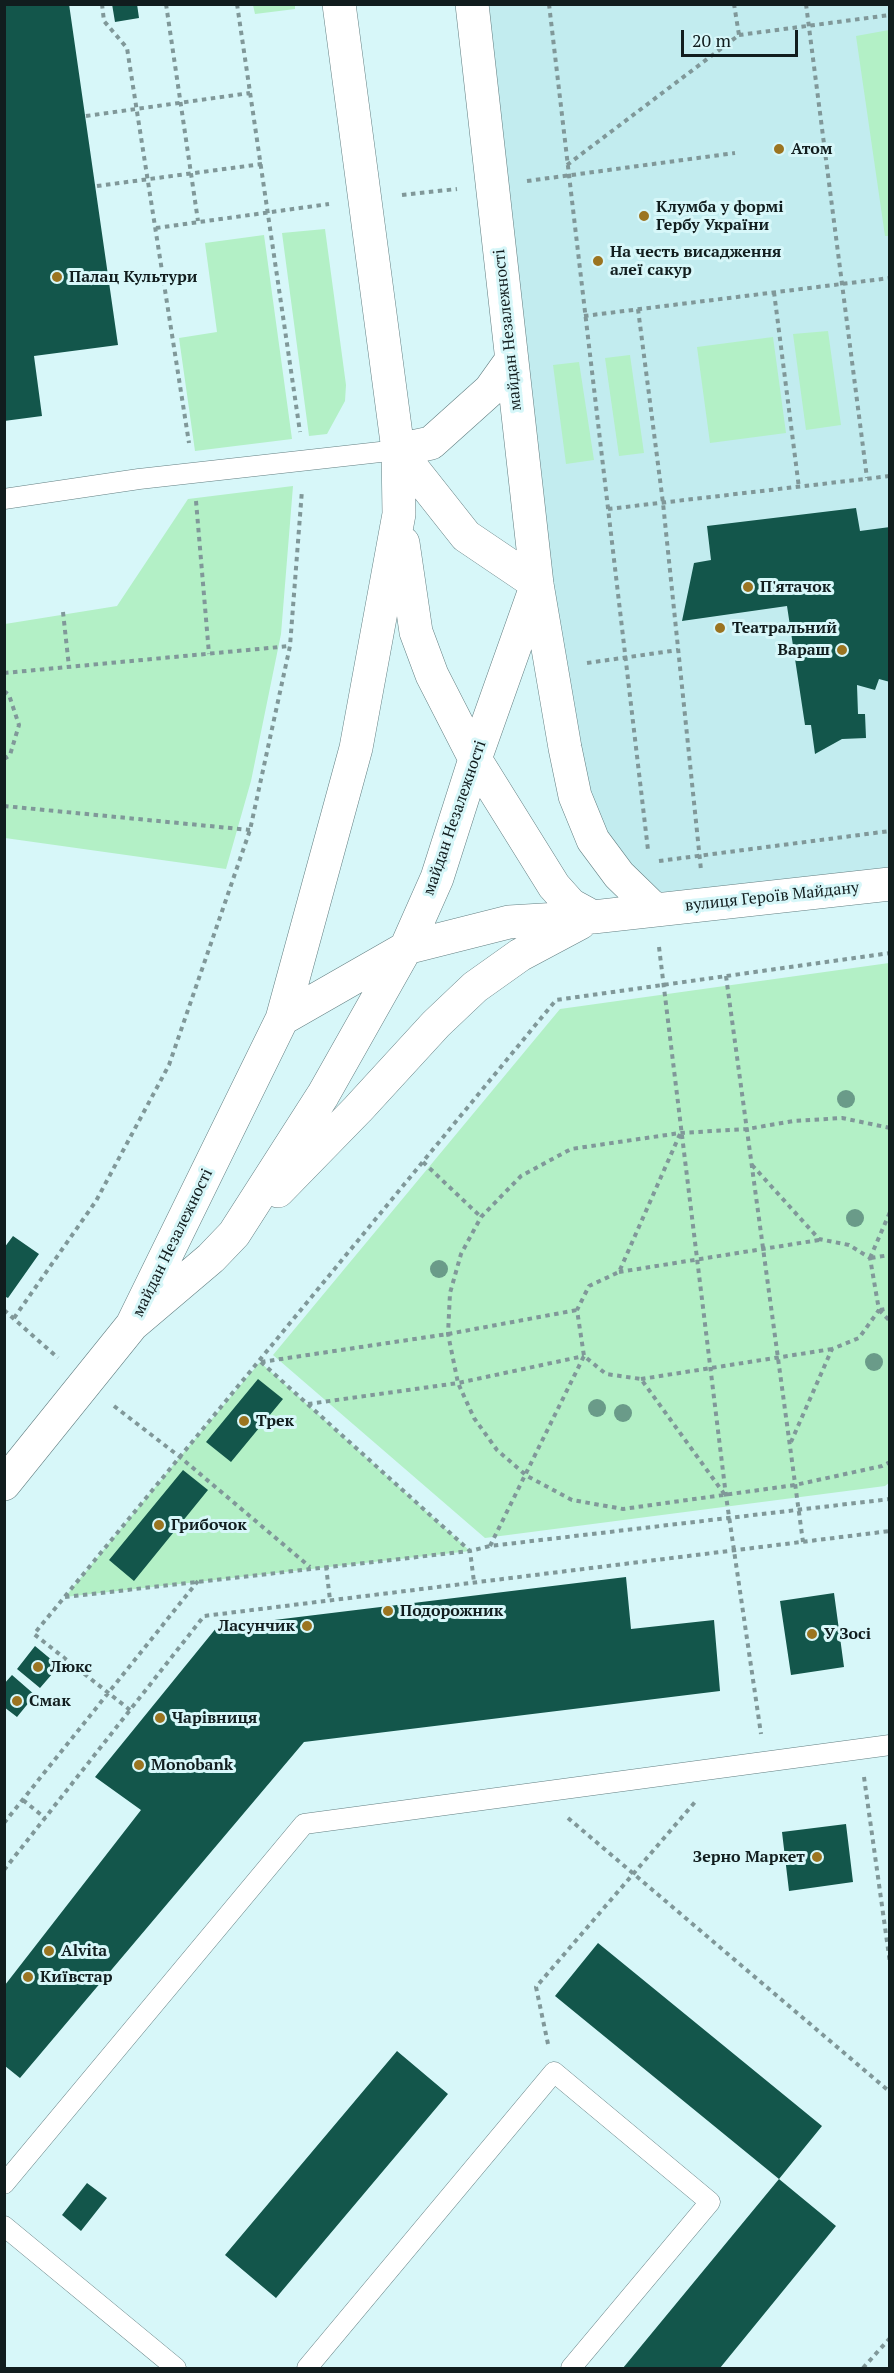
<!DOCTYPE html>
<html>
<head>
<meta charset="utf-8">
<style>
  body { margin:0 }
  #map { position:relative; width:894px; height:2373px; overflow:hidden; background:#d7f7f9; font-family:"PT Serif",serif }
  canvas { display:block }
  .frame { position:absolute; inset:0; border:6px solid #111d1e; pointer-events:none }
  .scale { position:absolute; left:681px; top:30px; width:117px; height:27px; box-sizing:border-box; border:3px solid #111d1e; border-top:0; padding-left:8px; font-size:18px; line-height:21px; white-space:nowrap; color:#111d1e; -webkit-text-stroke:4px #d7f7f9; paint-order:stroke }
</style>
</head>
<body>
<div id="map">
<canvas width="894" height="2373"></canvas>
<div class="frame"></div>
<div class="scale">20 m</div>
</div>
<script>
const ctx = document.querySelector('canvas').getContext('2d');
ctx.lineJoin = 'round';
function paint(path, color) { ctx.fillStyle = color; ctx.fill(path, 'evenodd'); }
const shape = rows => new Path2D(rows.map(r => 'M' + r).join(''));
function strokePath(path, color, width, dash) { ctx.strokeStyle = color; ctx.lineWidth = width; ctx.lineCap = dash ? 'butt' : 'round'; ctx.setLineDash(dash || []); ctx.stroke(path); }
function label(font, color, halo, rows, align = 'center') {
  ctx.font = font + ' "PT Serif",serif'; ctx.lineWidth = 6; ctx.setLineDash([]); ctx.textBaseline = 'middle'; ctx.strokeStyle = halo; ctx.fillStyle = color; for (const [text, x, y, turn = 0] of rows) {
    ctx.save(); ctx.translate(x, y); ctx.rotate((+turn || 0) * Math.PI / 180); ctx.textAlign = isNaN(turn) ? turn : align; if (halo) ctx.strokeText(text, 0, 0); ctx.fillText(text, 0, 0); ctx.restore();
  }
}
const built = shape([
  [472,5,889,5,889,884,655,910,575,796]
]);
const green = shape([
  [253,5,295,5,295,9,255,14],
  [889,30,890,236,885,236,856,36],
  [325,229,346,385,345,401,327,434,309,436,282,233],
  [264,235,292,439,195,451,179,338,217,332,205,243],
  [828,331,841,425,806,430,793,334],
  [773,337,786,433,710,443,697,347],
  [630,355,644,453,619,456,605,358],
  [579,362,594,460,566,464,553,365],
  [293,486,281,634,251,781,226,869,5,838,5,624,117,606,188,499],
  [889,963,890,1482,885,1486,485,1538,273,1355,560,1009],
  [260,1362,470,1551,65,1597,180,1457]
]);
const building = shape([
  [4,4,69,4,118,345,34,356,42,416,4,421],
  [112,4,137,4,139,18,115,22],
  [856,508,860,531,890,527,890,682,879,679,875,690,857,685,858,714,865,714,866,738,842,739,815,754,811,725,805,725,787,606,682,621,694,563,711,560,707,526],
  [13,1236,39,1254,8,1298,4,1296,4,1248],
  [258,1379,283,1399,231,1462,206,1442],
  [183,1470,208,1490,134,1581,109,1560],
  [626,1577,631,1629,714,1620,720,1691,304,1742,20,2078,5,2066,5,1985,141,1810,95,1777,217,1627],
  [834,1593,844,1667,791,1675,780,1601],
  [35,1646,59,1666,40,1688,17,1669],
  [12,1675,35,1695,17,1717,4,1707,4,1684],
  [846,1824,853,1882,789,1891,782,1832],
  [598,1943,822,2126,779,2179,555,1996],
  [397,2051,448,2094,276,2298,225,2255],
  [779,2179,836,2226,720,2368,623,2368],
  [87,2183,107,2198,81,2231,62,2215]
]);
const path = shape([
  [102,4,104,21,127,48,189,443],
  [166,4,198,221],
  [237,4,300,432],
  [549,4,648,850],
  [806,4,867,478],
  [739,35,890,15],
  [86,116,250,93],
  [567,165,739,35,734,4],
  [527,181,735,153],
  [97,186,262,164],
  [402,195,457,189],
  [156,228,329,204],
  [774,292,799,488],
  [638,309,663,503,701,870],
  [584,316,890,278],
  [196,501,209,654],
  [608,509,890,476],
  [63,612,69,667],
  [587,663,678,650],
  [4,673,290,646],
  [4,691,9,695,19,725,10,755,4,759],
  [4,806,250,830],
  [659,861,890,831],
  [659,947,726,1496,761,1734],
  [726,976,803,1542],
  [890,1128,842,1118,794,1121,747,1129,680,1133,571,1149,521,1176,481,1217,461,1254,450,1293,448,1334,458,1383,474,1418,497,1450,527,1476,572,1500,623,1509,795,1485,882,1466,890,1462],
  [680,1134,619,1272,589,1286,577,1310,584,1356,606,1374,641,1379,725,1495],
  [423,1162,481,1217],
  [752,1165,819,1239,849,1245,870,1258,879,1310,859,1338,832,1349,791,1442],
  [870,1258,890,1212],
  [871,1258,890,1255],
  [619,1272,819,1240],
  [4,1310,58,1358],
  [879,1310,890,1321],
  [880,1310,890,1308],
  [14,1318,96,1201,169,1065,250,830,290,646,302,490],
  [261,1362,448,1334,577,1310],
  [261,1362,470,1551,474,1582],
  [641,1379,832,1349],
  [308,1404,458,1383,584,1356],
  [114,1406,180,1457,310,1567],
  [490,1546,584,1356],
  [326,1566,330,1600],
  [65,1597,470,1551,490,1546,890,1499],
  [130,1710,34,1634,556,1000,890,953],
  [864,1777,890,1963],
  [23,1800,45,1818],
  [568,1818,890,2092],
  [4,1823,198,1581],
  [4,1870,204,1616,890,1531],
  [548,2044,536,1987,695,1802],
  [863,2368,890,2338]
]);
const lane = shape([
  [4,499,139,479,398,450],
  [4,2184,304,1824,890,1745],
  [4,2226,176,2368],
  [307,2368,554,2072,710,2202,571,2368]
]);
const secondary = shape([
  [472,4,537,584,565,748,575,796,593,840,619,875,655,910],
  [510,362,490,390,431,443,398,450,466,536,537,584],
  [403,543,416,632,432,675,475,759,554,886,571,905,593,917],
  [282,1019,406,948,509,922,593,917,890,884],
  [278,1191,358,1109,436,1024,475,987,520,955,580,923],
  [132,1325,282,1019,356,748,399,514,398,450,339,4],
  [4,1484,132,1325,211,1258,234,1234,323,1095,406,948,437,878,475,759,537,584]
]);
const trees = [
  [846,1099],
  [855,1218],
  [439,1269],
  [874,1362],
  [597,1408],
  [623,1413]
];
const markers = [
  [779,149,6,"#9b7420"],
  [644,216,6,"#9b7420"],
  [598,261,6,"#9b7420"],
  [57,277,6,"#9b7420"],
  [748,587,6,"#9b7420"],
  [720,628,6,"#9b7420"],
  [842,650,6,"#9b7420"],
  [244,1421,6,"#9b7420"],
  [159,1525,6,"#9b7420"],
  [388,1611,6,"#9b7420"],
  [307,1626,6,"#9b7420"],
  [812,1634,6,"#9b7420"],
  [38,1667,6,"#9b7420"],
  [17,1701,6,"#9b7420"],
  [160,1718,6,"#9b7420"],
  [139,1765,6,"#9b7420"],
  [817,1857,6,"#9b7420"],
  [49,1951,6,"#9b7420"],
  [28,1977,6,"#9b7420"]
];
const poiNames = [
  ["Атом",791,149],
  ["Клумба у формі",656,207],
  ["Гербу України",656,225],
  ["На честь висадження",610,252],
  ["алеї сакур",610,270],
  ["Палац Культури",69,277],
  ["П'ятачок",760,587],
  ["Театральний",732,628],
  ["Вараш",830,650,"right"],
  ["Трек",256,1421],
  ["Грибочок",171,1525],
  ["Подорожник",400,1611],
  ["Ласунчик",295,1626,"right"],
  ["У Зосі",824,1634],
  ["Люкс",50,1667],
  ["Смак",29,1701],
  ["Чарівниця",172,1718],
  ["Monobank",151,1765],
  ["Зерно Маркет",805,1857,"right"],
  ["Alvita",61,1951],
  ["Київстар",40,1977]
];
const streetNames = [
  ["майдан Незалежності",508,330,-96],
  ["майдан Незалежності",455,818,-71],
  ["вулиця Героїв Майдану",772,897,-6],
  ["майдан Незалежності",173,1243,-64]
];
paint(built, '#c2ecef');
paint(green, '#b3f0c6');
paint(building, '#13564b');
strokePath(lane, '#637f82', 21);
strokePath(secondary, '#637f82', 34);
strokePath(path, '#809899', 4, [4.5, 4.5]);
strokePath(lane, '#fff', 20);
strokePath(secondary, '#fff', 33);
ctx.fillStyle = '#6a9b89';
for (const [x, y] of trees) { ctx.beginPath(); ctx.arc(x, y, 9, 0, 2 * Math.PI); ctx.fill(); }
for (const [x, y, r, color] of markers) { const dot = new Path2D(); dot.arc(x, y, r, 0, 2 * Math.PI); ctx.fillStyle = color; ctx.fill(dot); strokePath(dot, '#d7f7f9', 2); }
label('bold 16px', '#111d1e', '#d7f7f9', poiNames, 'left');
label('16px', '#111d1e', '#d7f7f9', streetNames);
</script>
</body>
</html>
